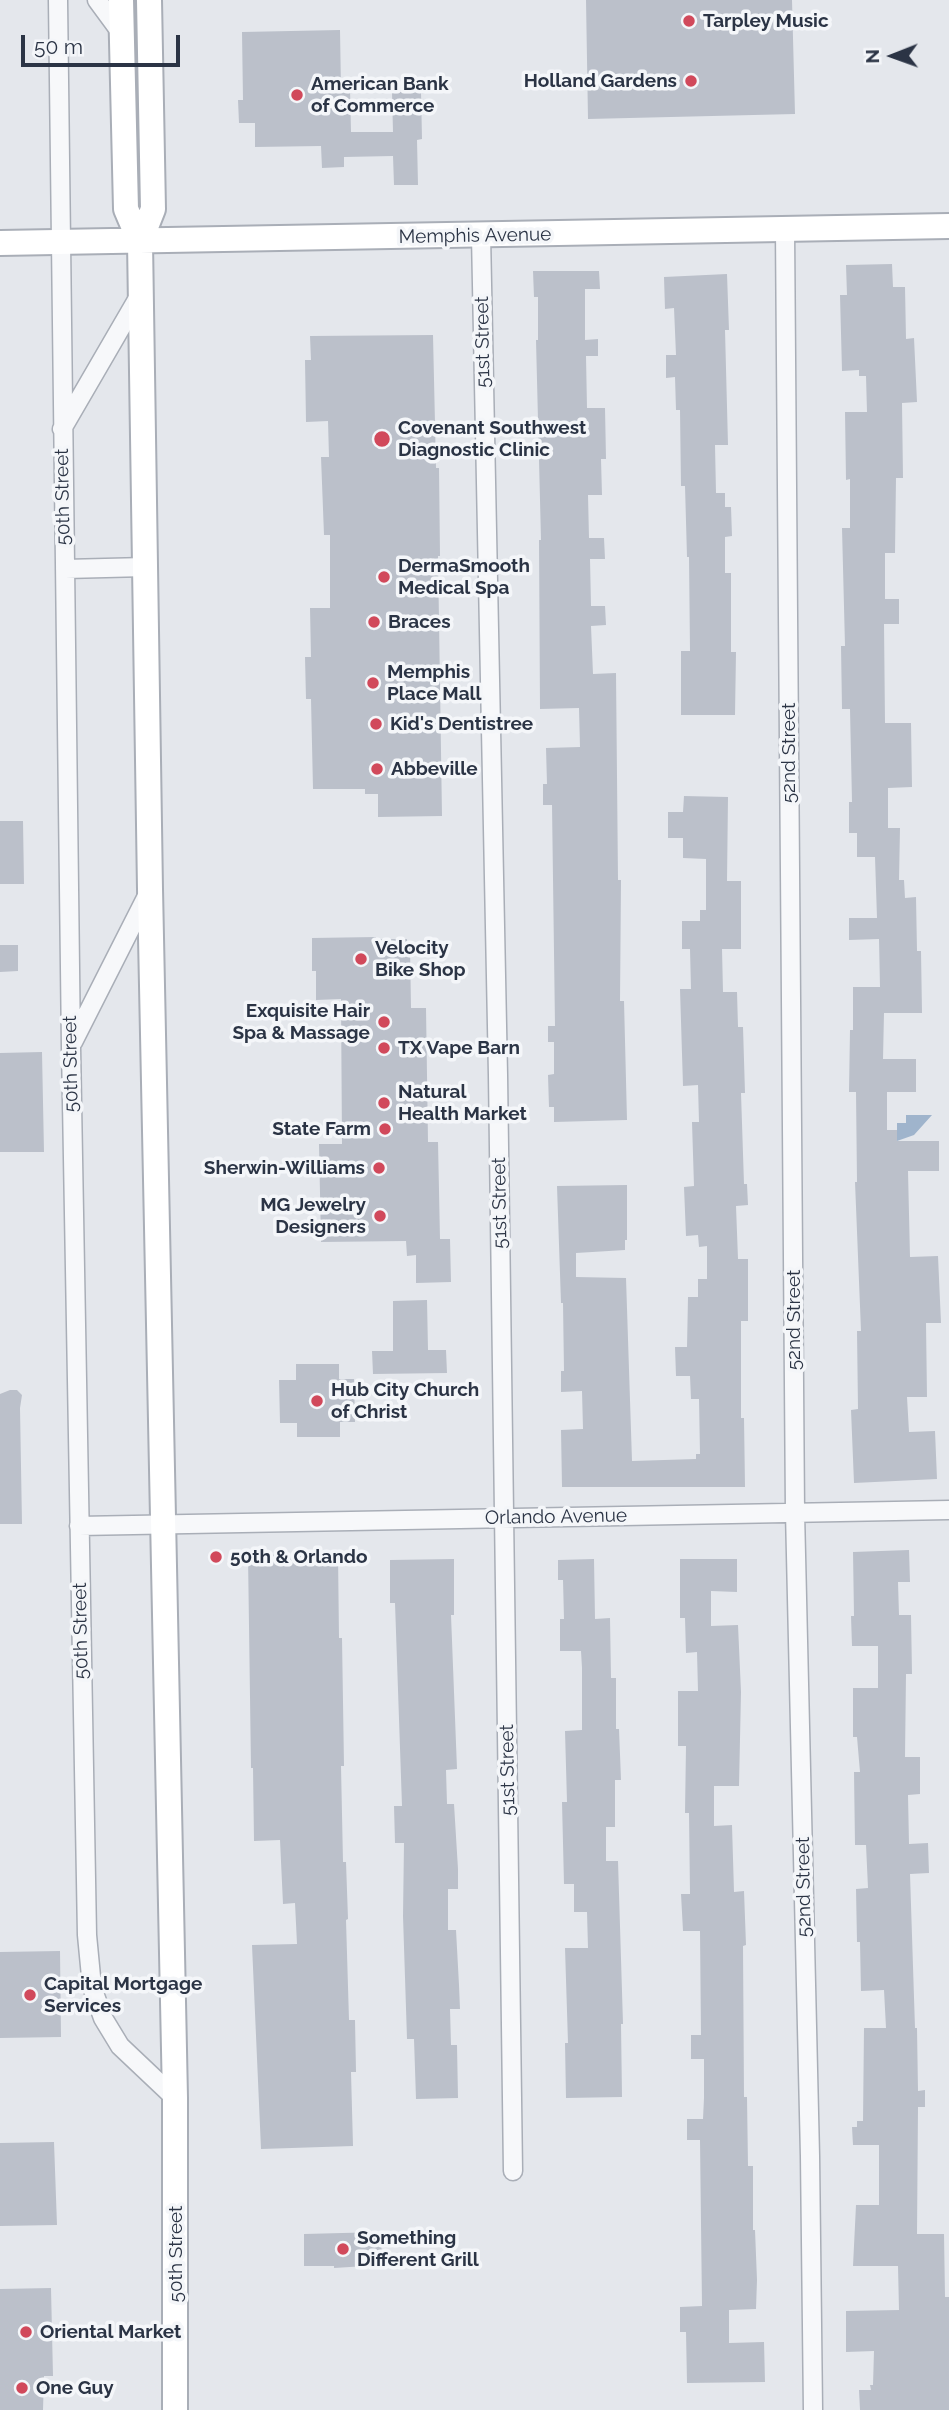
<!DOCTYPE html>
<html>
<head>
<meta charset="utf-8">
<style>
  body { margin:0 }
  #map { position:relative; width:949px; height:2410px; overflow:hidden; background:#e4e7ec; font-family:Raleway,sans-serif }
  canvas { display:block }
  .north { position:absolute; left:858px; top:21px; width:70px; height:70px; -webkit-text-stroke:5px #f4f6f9; paint-order:stroke; rotate:269deg; font-size:19px; font-weight:700; line-height:28px; text-align:center; color:#2b3445 }
  .north::after { content:''; display:block; margin:auto; width:24px; height:32px; background:#2b3445; clip-path:polygon(50% 0,100% 100%,50% 72%,0 100%) }
  .scale { position:absolute; left:21px; top:35px; width:159px; height:32px; box-sizing:border-box; border:4px solid #2b3445; border-top:0; padding-left:9px; font-size:21px; line-height:24px; white-space:nowrap; color:#2b3445; -webkit-text-stroke:5px #f4f6f9; paint-order:stroke }
</style>
</head>
<body>
<div id="map">
<canvas width="949" height="2410"></canvas>
<div class="north">N</div>
<div class="scale">50 m</div>
</div>
<script>
const ctx = document.querySelector('canvas').getContext('2d');
ctx.lineJoin = 'round';
function paint(path, color) { ctx.fillStyle = color; ctx.fill(path, 'evenodd'); }
const shape = rows => new Path2D(rows.map(r => 'M' + r).join(''));
function strokePath(path, color, width, dash) { ctx.strokeStyle = color; ctx.lineWidth = width; ctx.lineCap = dash ? 'butt' : 'round'; ctx.setLineDash(dash || []); ctx.stroke(path); }
function label(font, color, halo, rows, align = 'center') {
  ctx.font = font + ' Raleway,sans-serif'; ctx.lineWidth = 7; ctx.setLineDash([]); ctx.textBaseline = 'middle'; ctx.strokeStyle = halo; ctx.fillStyle = color; for (const [text, x, y, turn = 0] of rows) {
    ctx.save(); ctx.translate(x, y); ctx.rotate((+turn || 0) * Math.PI / 180); ctx.textAlign = isNaN(turn) ? turn : align; if (halo) ctx.strokeText(text, 0, 0); ctx.fillText(text, 0, 0); ctx.restore();
  }
}
const water = shape([
  [906,1115,932,1115,914,1135,897,1141,897,1123,906,1123]
]);
const building = shape([
  [586,0,792,0,795,114,588,119],
  [340,30,341,89,350,89,351,132,393,132,392,92,421,92,422,139,417,140,418,185,394,185,393,156,344,157,344,167,322,168,321,146,255,147,255,123,239,123,238,100,243,100,242,32],
  [892,264,893,287,905,287,906,339,914,338,917,402,902,403,903,478,896,478,895,553,885,553,885,599,899,599,899,624,884,624,885,723,911,723,912,787,888,788,888,828,900,828,899,880,904,880,905,898,916,897,917,951,921,951,922,1013,884,1013,883,1059,916,1059,916,1092,887,1092,887,1130,897,1130,897,1141,939,1141,939,1171,908,1171,910,1257,938,1256,941,1323,926,1323,927,1397,907,1397,909,1432,935,1431,937,1479,854,1483,851,1410,858,1409,857,1331,861,1331,855,1182,857,1182,856,1092,849,1092,850,1030,853,1030,853,987,880,987,879,939,849,940,849,918,877,918,875,857,857,857,857,833,849,833,849,802,852,802,850,709,842,709,841,646,845,646,842,528,850,528,850,479,846,480,845,412,867,412,866,376,859,376,859,370,842,371,840,295,847,295,846,265],
  [533,271,599,271,600,289,585,289,585,340,598,339,598,356,586,356,587,408,605,408,606,459,601,459,602,495,588,495,589,538,604,538,605,559,590,559,591,606,605,606,606,625,591,626,593,674,616,673,618,880,621,880,620,1001,624,1001,627,1120,554,1122,554,1107,549,1107,548,1075,554,1074,554,1042,548,1042,548,1026,555,1026,552,805,543,805,543,784,547,784,546,748,580,747,579,708,540,709,539,540,541,540,536,340,538,340,538,297,534,297],
  [727,274,729,330,725,330,728,445,715,445,716,493,725,493,725,507,731,507,732,536,725,537,725,573,731,573,731,652,736,652,735,715,681,715,681,651,690,651,689,557,687,557,685,486,681,486,680,410,676,410,675,377,666,378,666,355,676,355,674,308,665,309,664,277],
  [433,335,436,468,439,468,440,556,438,556,442,816,378,817,378,794,365,794,365,789,313,789,311,699,306,699,305,657,311,657,310,608,330,608,330,535,324,535,321,457,329,457,328,421,306,422,305,360,311,360,310,336],
  [684,796,728,797,727,881,741,881,741,949,722,949,723,992,737,992,738,1027,743,1027,745,1093,741,1093,744,1184,747,1184,748,1205,736,1206,738,1259,748,1259,748,1321,741,1321,741,1418,744,1418,745,1487,562,1487,561,1430,583,1429,582,1391,561,1392,561,1371,564,1371,563,1303,561,1303,557,1186,627,1185,627,1240,625,1240,625,1250,576,1253,576,1277,626,1278,632,1461,696,1459,696,1454,700,1454,699,1399,691,1399,690,1376,676,1376,675,1347,687,1347,688,1297,698,1297,698,1279,707,1279,707,1246,699,1247,698,1235,686,1236,684,1187,694,1186,692,1122,699,1122,698,1085,683,1086,680,989,691,989,690,949,682,949,682,921,700,921,700,910,706,910,706,859,683,858,683,838,668,838,668,812,683,812],
  [0,821,23,821,24,884,0,884],
  [376,937,376,939,407,939,407,947,410,947,411,1008,426,1008,428,1142,438,1142,440,1239,450,1239,451,1282,416,1283,416,1255,407,1256,406,1241,321,1242,319,1144,342,1144,341,999,316,1000,316,971,312,971,312,938],
  [0,945,18,945,18,971,0,972],
  [42,1052,44,1152,0,1152,0,1053],
  [427,1300,428,1350,446,1350,447,1373,373,1374,372,1351,393,1351,393,1301],
  [296,1364,339,1364,339,1379,354,1379,355,1422,340,1422,340,1437,297,1437,297,1423,280,1423,279,1380,296,1380],
  [10,1390,17,1390,22,1395,20,1408,22,1524,0,1524,0,1394],
  [909,1550,910,1582,898,1582,899,1615,911,1615,912,1674,906,1674,905,1757,920,1757,920,1794,908,1795,909,1844,928,1843,929,1873,910,1874,915,2028,917,2028,918,2091,925,2090,925,2107,918,2107,917,2234,944,2234,945,2297,949,2297,949,2410,860,2410,859,2390,871,2390,870,2385,873,2385,874,2351,846,2352,846,2311,899,2310,898,2266,853,2266,856,2205,879,2205,879,2145,853,2145,852,2127,857,2127,857,2121,863,2121,864,2028,886,2028,884,1990,861,1991,860,1942,857,1942,856,1889,868,1888,866,1845,855,1845,854,1772,860,1772,857,1737,853,1737,853,1688,878,1688,878,1646,852,1646,851,1616,854,1616,853,1552],
  [338,1554,339,1638,342,1638,344,1766,341,1766,343,1862,346,1862,348,1919,346,1920,349,2020,355,2020,356,2072,351,2072,353,2146,261,2149,252,1945,297,1944,295,1903,283,1904,280,1840,254,1841,253,1768,251,1768,248,1555],
  [454,1559,454,1615,451,1615,457,1769,446,1770,447,1804,454,1804,458,1869,458,1889,448,1889,448,1930,456,1930,459,1985,460,2009,450,2009,451,2045,457,2045,458,2098,416,2099,414,2039,407,2039,403,1916,404,1843,395,1843,394,1806,402,1806,395,1603,390,1603,390,1560],
  [594,1559,595,1619,610,1618,611,1678,616,1678,616,1729,619,1729,621,1780,615,1780,615,1827,606,1827,606,1861,618,1861,623,2024,621,2024,622,2097,566,2098,565,2043,568,2043,565,1948,588,1948,587,1912,574,1912,574,1884,564,1884,562,1802,567,1802,565,1731,582,1730,582,1668,581,1651,560,1651,560,1619,564,1619,563,1580,558,1580,558,1560],
  [680,1559,737,1559,737,1592,711,1591,711,1626,738,1625,741,1692,739,1786,714,1786,714,1826,732,1825,734,1892,744,1891,746,1945,743,1946,744,2097,747,2097,748,2166,753,2166,753,2230,755,2230,757,2280,756,2309,729,2310,729,2343,764,2342,765,2382,687,2383,686,2332,680,2332,680,2307,702,2306,700,2140,687,2140,687,2119,703,2119,704,2098,704,2059,691,2059,691,2035,701,2035,700,1931,683,1931,681,1894,690,1894,689,1813,685,1813,686,1746,678,1746,678,1691,698,1691,697,1652,686,1653,685,1618,680,1618],
  [60,1951,61,2037,0,2038,0,1952],
  [54,2142,57,2225,0,2226,0,2143],
  [381,2232,382,2265,334,2268,334,2266,304,2266,304,2234],
  [51,2288,53,2376,44,2376,43,2410,0,2410,0,2289]
]);
const street = shape([
  [58,0,71,1047,87,1935,92,1987,103,2018,120,2046,175,2098],
  [97,0,122,34],
  [785,230,795,1512,810,2156,813,2410],
  [481,235,498,1075,513,2171],
  [62,429,141,293],
  [65,569,146,567],
  [73,1042,149,892],
  [79,1526,949,1510]
]);
const secondary = shape([
  [121,0,126,209,140,242],
  [149,0,153,209,140,242,150,889,175,2098,175,2410],
  [0,243,949,226]
]);
const markers = [
  [689,21,7,"#d1495b"],
  [691,81,7,"#d1495b"],
  [297,95,7,"#d1495b"],
  [382,439,9,"#d1495b"],
  [384,577,7,"#d1495b"],
  [374,622,7,"#d1495b"],
  [373,683,7,"#d1495b"],
  [376,724,7,"#d1495b"],
  [377,769,7,"#d1495b"],
  [361,959,7,"#d1495b"],
  [384,1022,7,"#d1495b"],
  [384,1048,7,"#d1495b"],
  [384,1103,7,"#d1495b"],
  [385,1129,7,"#d1495b"],
  [379,1168,7,"#d1495b"],
  [380,1216,7,"#d1495b"],
  [317,1401,7,"#d1495b"],
  [216,1557,7,"#d1495b"],
  [30,1995,7,"#d1495b"],
  [343,2249,7,"#d1495b"],
  [26,2332,7,"#d1495b"],
  [22,2388,7,"#d1495b"]
];
const poiNames = [
  ["Tarpley Music",703,21],
  ["Holland Gardens",677,81,"right"],
  ["American Bank",311,84],
  ["of Commerce",311,106],
  ["Covenant Southwest",398,428],
  ["Diagnostic Clinic",398,450],
  ["DermaSmooth",398,566],
  ["Medical Spa",398,588],
  ["Braces",388,622],
  ["Memphis",387,672],
  ["Place Mall",387,694],
  ["Kid's Dentistree",390,724],
  ["Abbeville",391,769],
  ["Velocity",375,948],
  ["Bike Shop",375,970],
  ["Exquisite Hair",370,1011,"right"],
  ["Spa & Massage",370,1033,"right"],
  ["TX Vape Barn",398,1048],
  ["Natural",398,1092],
  ["Health Market",398,1114],
  ["State Farm",371,1129,"right"],
  ["Sherwin-Williams",365,1168,"right"],
  ["MG Jewelry",366,1205,"right"],
  ["Designers",366,1227,"right"],
  ["Hub City Church",331,1390],
  ["of Christ",331,1412],
  ["50th & Orlando",230,1557],
  ["Capital Mortgage",44,1984],
  ["Services",44,2006],
  ["Something",357,2238],
  ["Different Grill",357,2260],
  ["Oriental Market",40,2332],
  ["One Guy",36,2388]
];
const streetNames = [
  ["Memphis Avenue",475,236,-1],
  ["51st Street",483,342,-91],
  ["50th Street",63,497,-91],
  ["52nd Street",789,753,-90],
  ["50th Street",71,1064,-91],
  ["51st Street",500,1203,-91],
  ["52nd Street",794,1320,-90],
  ["Orlando Avenue",556,1517,-1],
  ["50th Street",81,1631,-91],
  ["51st Street",508,1770,-91],
  ["52nd Street",804,1887,-91],
  ["50th Street",176,2254,-90]
];
paint(water, '#9fb4cc');
paint(building, '#bbc0ca');
strokePath(street, '#a9aeb7', 21);
strokePath(secondary, '#a9aeb7', 28);
strokePath(street, '#f7f8fa', 18);
strokePath(secondary, '#fff', 24);
for (const [x, y, r, color] of markers) { const dot = new Path2D(); dot.arc(x, y, r, 0, 2 * Math.PI); ctx.fillStyle = color; ctx.fill(dot); strokePath(dot, '#f4f6f9', 2.5); }
label('bold 19px', '#2b3445', '#f4f6f9', poiNames, 'left');
label('19px', '#2b3445', '#f4f6f9', streetNames);
</script>
</body>
</html>
